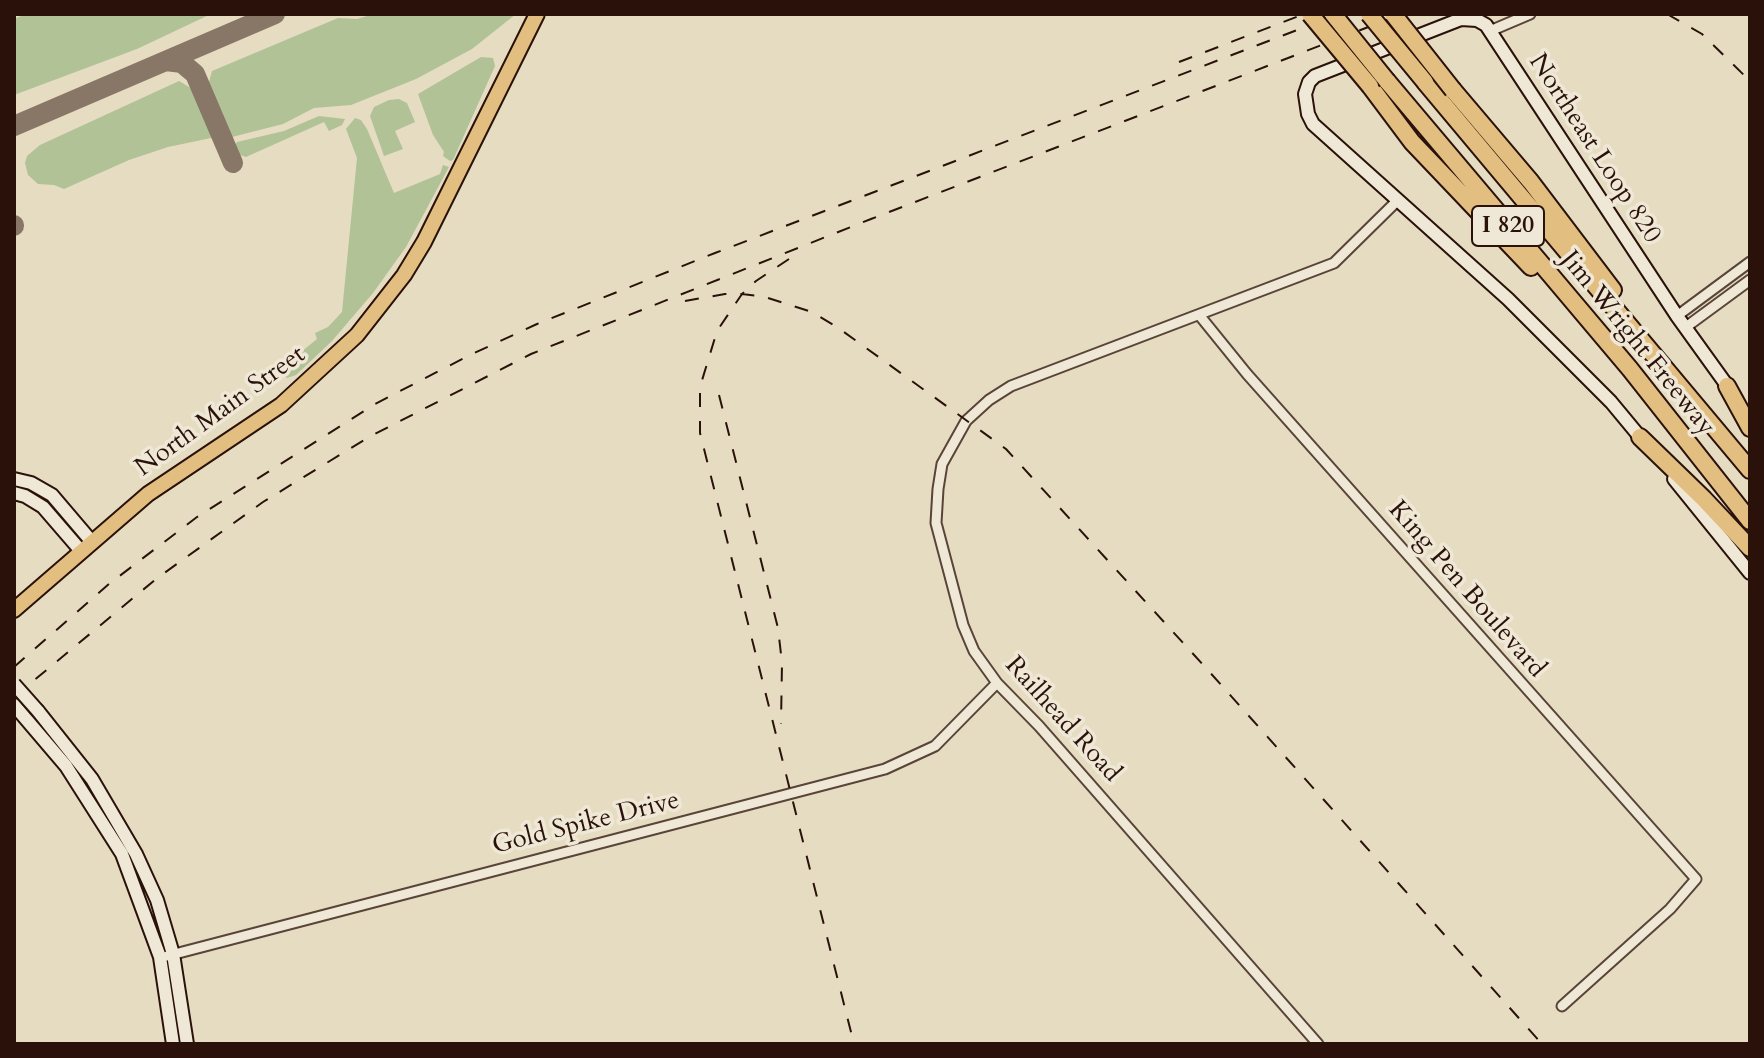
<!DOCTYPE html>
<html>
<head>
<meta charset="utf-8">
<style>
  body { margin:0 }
  #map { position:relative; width:1764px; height:1058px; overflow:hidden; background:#e6dcc2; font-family:Cardo,serif }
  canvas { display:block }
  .frame { position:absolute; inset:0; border:16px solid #2a120a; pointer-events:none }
</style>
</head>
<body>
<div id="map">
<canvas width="1764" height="1058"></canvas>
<div class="frame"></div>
</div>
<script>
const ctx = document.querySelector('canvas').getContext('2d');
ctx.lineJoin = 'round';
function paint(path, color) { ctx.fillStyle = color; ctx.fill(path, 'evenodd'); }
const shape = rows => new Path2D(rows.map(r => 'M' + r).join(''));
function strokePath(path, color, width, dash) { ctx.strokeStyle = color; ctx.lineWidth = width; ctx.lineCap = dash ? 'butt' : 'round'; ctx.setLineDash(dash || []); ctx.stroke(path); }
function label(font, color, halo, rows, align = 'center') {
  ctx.font = font + ' Cardo,serif'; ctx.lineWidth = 7; ctx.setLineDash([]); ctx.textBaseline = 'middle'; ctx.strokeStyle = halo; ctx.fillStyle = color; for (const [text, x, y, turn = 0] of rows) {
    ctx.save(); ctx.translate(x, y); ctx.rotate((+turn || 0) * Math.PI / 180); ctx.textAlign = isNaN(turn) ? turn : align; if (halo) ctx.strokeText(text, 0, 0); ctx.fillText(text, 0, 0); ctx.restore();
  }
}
const green = shape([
  [26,14,211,14,137,49,14,95,14,19],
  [374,14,516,14,472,49,416,79,351,105,314,108,283,124,228,138,207,89,212,71,338,18,357,19],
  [481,57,493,58,495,66,453,160,450,161,443,156,444,152,433,135,418,94],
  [179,81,196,91,216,137,168,147,129,160,64,189,54,185,38,184,28,175,25,163,27,156,40,145],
  [399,99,407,103,415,122,395,131,403,149,384,156,370,116,374,107,389,100],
  [319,116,345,119,342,125,329,131,324,122,246,157,234,153,233,147,237,142,284,131],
  [355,118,361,120,367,129,394,193,440,174,443,165,449,167,406,247,373,293,332,341,296,375,287,378,279,370,317,339,315,333,328,327,342,312,357,158,346,129]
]);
const taxiway = shape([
  [166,61,182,63,195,74,233,163],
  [14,126,275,14],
  [14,225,14,226]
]);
const street = shape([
  [1490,31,1530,14],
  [1200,316,1247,374,1696,879,1670,909,1562,1006],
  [1677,316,1750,262],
  [1686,327,1750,280],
  [167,956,885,769,935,746,997,683],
  [1318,1044,1039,726,997,683,974,651,963,625,936,523,938,489,942,464,966,421,989,400,1011,386,1334,263,1398,200]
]);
const secondary = shape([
  [1645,443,1611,402,1508,299,1313,124,1308,114,1305,94,1309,82,1315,76,1461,19,1477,20,1486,25,1677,316,1731,391],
  [14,479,31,483,52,495,92,542],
  [1674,479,1750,573],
  [14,493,25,496,43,507,81,551],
  [14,705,66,766,122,854,160,957,173,1044],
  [38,711,92,779,136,854,157,900,173,954,187,1044]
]);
const primary = shape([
  [14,610,148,494,281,405,357,335,404,275,424,242,537,14]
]);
const highway = shape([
  [1387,81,1630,369,1750,521],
  [1425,82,1750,470],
  [1370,86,1412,142,1531,267],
  [1453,90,1531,182,1613,290],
  [1727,386,1750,428],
  [1640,437,1704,499,1750,548]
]);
const rail = shape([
  [1667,14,1702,34,1750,81],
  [1179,62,1304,14],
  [789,259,756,281,742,294,717,331,700,387,700,433,854,1044],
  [685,301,725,294,742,294,765,297,812,312,837,327,1006,449,1206,668,1542,1044],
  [719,395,778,628,782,663,781,724],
  [14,667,109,584,197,517,375,404,470,355,537,324,715,253,1339,14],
  [14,697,156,579,263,502,369,437,531,354,871,219,1402,14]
]);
const secondaryBridge = shape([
  [14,684,38,711]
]);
const highwayBridge = shape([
  [1310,14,1370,86],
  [1333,14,1387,81],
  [1369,14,1425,82],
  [1393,14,1453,90]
]);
const shields = [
  [1508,226,72]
];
const shieldNames = [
  ["I 820",1508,226]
];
const streetNames = [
  ["Northeast Loop 820",1594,149,57],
  ["Jim Wright Freeway",1637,344,51],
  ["North Main Street",221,412,-36],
  ["King Pen Boulevard",1466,590,49],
  ["Railhead Road",1062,720,48],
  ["Gold Spike Drive",586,824,-14]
];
paint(green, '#b1c297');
strokePath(taxiway, '#876', 20);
strokePath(street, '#594438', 13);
strokePath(secondary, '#2a120a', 16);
strokePath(primary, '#2a120a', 18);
strokePath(highway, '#2a120a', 20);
strokePath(street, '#efe8d7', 9);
strokePath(secondary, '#efe8d7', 12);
strokePath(primary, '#e3be81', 14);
strokePath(highway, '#e3be81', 16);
strokePath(rail, '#2a120a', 2, [14, 14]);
strokePath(secondaryBridge, '#2a120a', 16, []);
strokePath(highwayBridge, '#2a120a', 20, []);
strokePath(secondaryBridge, '#efe8d7', 12);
strokePath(highwayBridge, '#e3be81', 16);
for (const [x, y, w] of shields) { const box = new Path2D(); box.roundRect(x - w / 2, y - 20, w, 40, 6); ctx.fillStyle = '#efe8d7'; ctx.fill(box); strokePath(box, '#2a120a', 2); }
label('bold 24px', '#2a120a', null, shieldNames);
label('26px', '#2a120a', '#efe8d7', streetNames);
</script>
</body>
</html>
